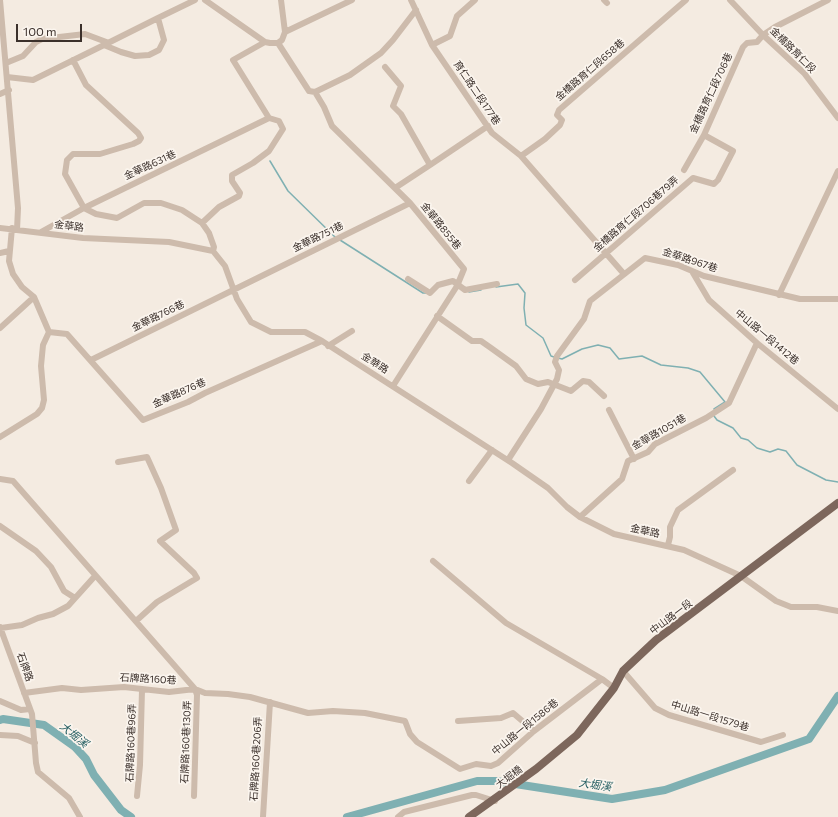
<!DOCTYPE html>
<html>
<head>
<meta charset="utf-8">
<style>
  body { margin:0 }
  #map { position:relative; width:838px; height:817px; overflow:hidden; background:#f4ebe1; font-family:Commissioner,sans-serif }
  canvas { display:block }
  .scale { position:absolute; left:16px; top:24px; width:66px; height:18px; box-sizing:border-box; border:2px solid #3b302b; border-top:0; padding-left:5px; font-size:12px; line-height:14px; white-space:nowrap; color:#3b302b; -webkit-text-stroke:3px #fbf5ee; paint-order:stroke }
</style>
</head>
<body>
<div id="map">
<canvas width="838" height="817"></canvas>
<div class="scale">100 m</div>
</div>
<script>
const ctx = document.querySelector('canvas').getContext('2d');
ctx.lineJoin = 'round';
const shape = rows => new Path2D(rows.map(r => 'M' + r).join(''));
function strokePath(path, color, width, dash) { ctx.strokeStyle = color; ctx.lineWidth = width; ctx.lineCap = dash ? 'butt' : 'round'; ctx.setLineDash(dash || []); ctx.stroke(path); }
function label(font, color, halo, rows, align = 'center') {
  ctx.font = font + ' Commissioner,"Noto Sans TC",sans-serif'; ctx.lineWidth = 3.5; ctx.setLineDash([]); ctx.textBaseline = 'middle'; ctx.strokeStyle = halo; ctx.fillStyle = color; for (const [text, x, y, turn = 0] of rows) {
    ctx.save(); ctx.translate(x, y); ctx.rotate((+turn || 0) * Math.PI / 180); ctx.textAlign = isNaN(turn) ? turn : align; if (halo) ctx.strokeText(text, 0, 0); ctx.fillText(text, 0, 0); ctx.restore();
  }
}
const stream = shape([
  [270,161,288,191,336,238],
  [340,240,423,293,426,293],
  [496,287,518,284,525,293,524,308,526,325,543,338,551,356,554,357],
  [469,292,481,290],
  [558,358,562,359,582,349,598,345,610,348,619,359,642,356,661,365,688,368,700,372,725,402,714,409],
  [714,416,717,420,733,428,741,438,748,440,757,448,770,452,778,449,786,451,797,465,826,480,838,482]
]);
const river = shape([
  [0,720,3,719,44,725,75,747,86,759,94,775,121,810,131,817],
  [347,817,477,781,496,781,612,799,665,790,809,739,838,696]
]);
const minor = shape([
  [0,0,18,208,17,230],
  [205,0,265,42,270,43,278,43,282,40,285,32,281,0],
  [411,0,432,45,492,133,521,156,624,274],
  [604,0,607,3],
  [730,0,763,35,804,73,838,118],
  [285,32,352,0],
  [265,42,233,60,269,118],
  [278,43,309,91,315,92,350,75,381,53,393,40,416,10],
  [106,44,158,18],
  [432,45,450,36,457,16,475,0],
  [73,60,86,85,138,133,141,138,139,141,133,144,100,154,73,154,67,160,65,174,84,208,96,214,117,218,144,203,161,203,182,210,202,223,209,233,214,247,213,251],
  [6,63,23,56,36,42,42,39,85,34,109,43],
  [385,67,401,86,393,106,401,114,430,165,488,126],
  [7,77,33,80,104,45,121,52,135,56,149,55,159,50,164,40,158,18,195,0],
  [315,92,324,107,332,126,410,203,464,269,457,286,393,386],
  [0,94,9,90],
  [521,156,545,139,560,125,562,120,557,115,559,110,686,0],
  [684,170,704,135,743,47,747,43,757,42,763,35,775,27,828,0],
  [395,188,430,165],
  [202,223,219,207,239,196,240,193,232,181,232,175,253,163,269,151,283,129,279,121,269,118],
  [0,228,83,238,169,242,213,251,225,266,237,299,251,322,271,332,305,332,322,341,512,463,548,488,567,507,580,517,614,534,684,550,741,576,776,601,791,607,817,607,838,611],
  [41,232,84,208,269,118],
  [0,253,9,251],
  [693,273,709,300,757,343,838,409],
  [408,279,430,293,438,285,453,281,465,290,497,284],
  [575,280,693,178,714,184,718,180,733,151,704,135],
  [779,295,838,171],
  [437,316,472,341,481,341,491,348,516,366,526,379,538,384,548,382,571,391,583,381,589,382,604,396],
  [0,328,34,297],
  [49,332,67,334,143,420,188,402,205,393,322,341],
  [328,346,352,331],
  [91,360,410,203],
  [609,410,634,459],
  [0,437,37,414,42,408,44,400,41,366,43,345,49,332,34,297,22,287,13,274,9,261,12,228],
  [508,460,541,409,557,379,559,370,555,362,557,356,584,319,590,301,645,258,678,265,704,276,800,299,838,299],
  [118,462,147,457,161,488,176,530,160,541,194,573,197,578,157,602,136,621],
  [0,479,13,481,195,689,197,695,194,796],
  [469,481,492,450],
  [580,517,622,479,628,461,648,452,655,444,706,418,729,403,757,343],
  [0,526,36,551,51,567,64,591,75,598],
  [668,545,670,537,670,527,678,510,733,470],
  [433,561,506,623,602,679],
  [0,627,32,714,36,763,38,772,69,798,80,817],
  [1,628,22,625,38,618,53,614,68,606,95,576],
  [623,671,655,708,669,715,761,742,783,735],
  [24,693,62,688,81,690,124,687,169,692,195,689,205,693,228,694,250,697,308,713,333,711,365,713,405,721,410,734,417,742,460,769,476,764,491,766,498,763,534,731,602,679,614,688],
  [0,701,21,710,30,709],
  [458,721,501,718,513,713,534,731],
  [0,735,18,736,35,743],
  [137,796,140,765,142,690],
  [263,817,270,702],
  [398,817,404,812,472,795,476,795,495,801]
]);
const major = shape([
  [469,817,536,769,577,735,614,688,623,671,656,640,838,503]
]);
const streetNames = [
  ["金橋路育仁段",793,50,45],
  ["金橋路育仁段658巷",590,70,-41],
  ["育仁路二段177巷",477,93,56],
  ["金橋路育仁段706巷",711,93,-65],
  ["金華路631巷",150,165,-25],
  ["金橋路育仁段706巷79弄",636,214,-41],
  ["金華路",69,226,7],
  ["金華路855巷",441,226,51],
  ["金華路751巷",318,237,-26],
  ["金華路967巷",690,260,18],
  ["金華路766巷",158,316,-26],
  ["中山路一段1412巷",767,337,40],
  ["金華路",375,363,32],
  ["金華路876巷",179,393,-24],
  ["金華路1051巷",659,432,-30],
  ["金華路",645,531,12],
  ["中山路一段",671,617,-37],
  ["石牌路",25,667,70],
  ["石牌路160巷",148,679,3],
  ["中山路一段1579巷",710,716,17],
  ["中山路一段1586巷",525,727,-39],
  ["石牌路160巷130弄",186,742,-88],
  ["石牌路160巷96弄",131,743,-88],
  ["石牌路160巷206弄",256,759,-87],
  ["大堀橋",509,777,-37]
];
const waterNames = [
  ["大堀溪",74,735,39],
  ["大堀溪",595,785,8]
];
strokePath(stream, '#7fb0b2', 1.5);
strokePath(river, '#7fb0b2', 8);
strokePath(minor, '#cdbbac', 6);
strokePath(major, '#7d675c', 8);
label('10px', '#3b302b', '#fbf5ee', streetNames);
label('italic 11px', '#1f5a5e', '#fbf5ee', waterNames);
</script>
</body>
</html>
